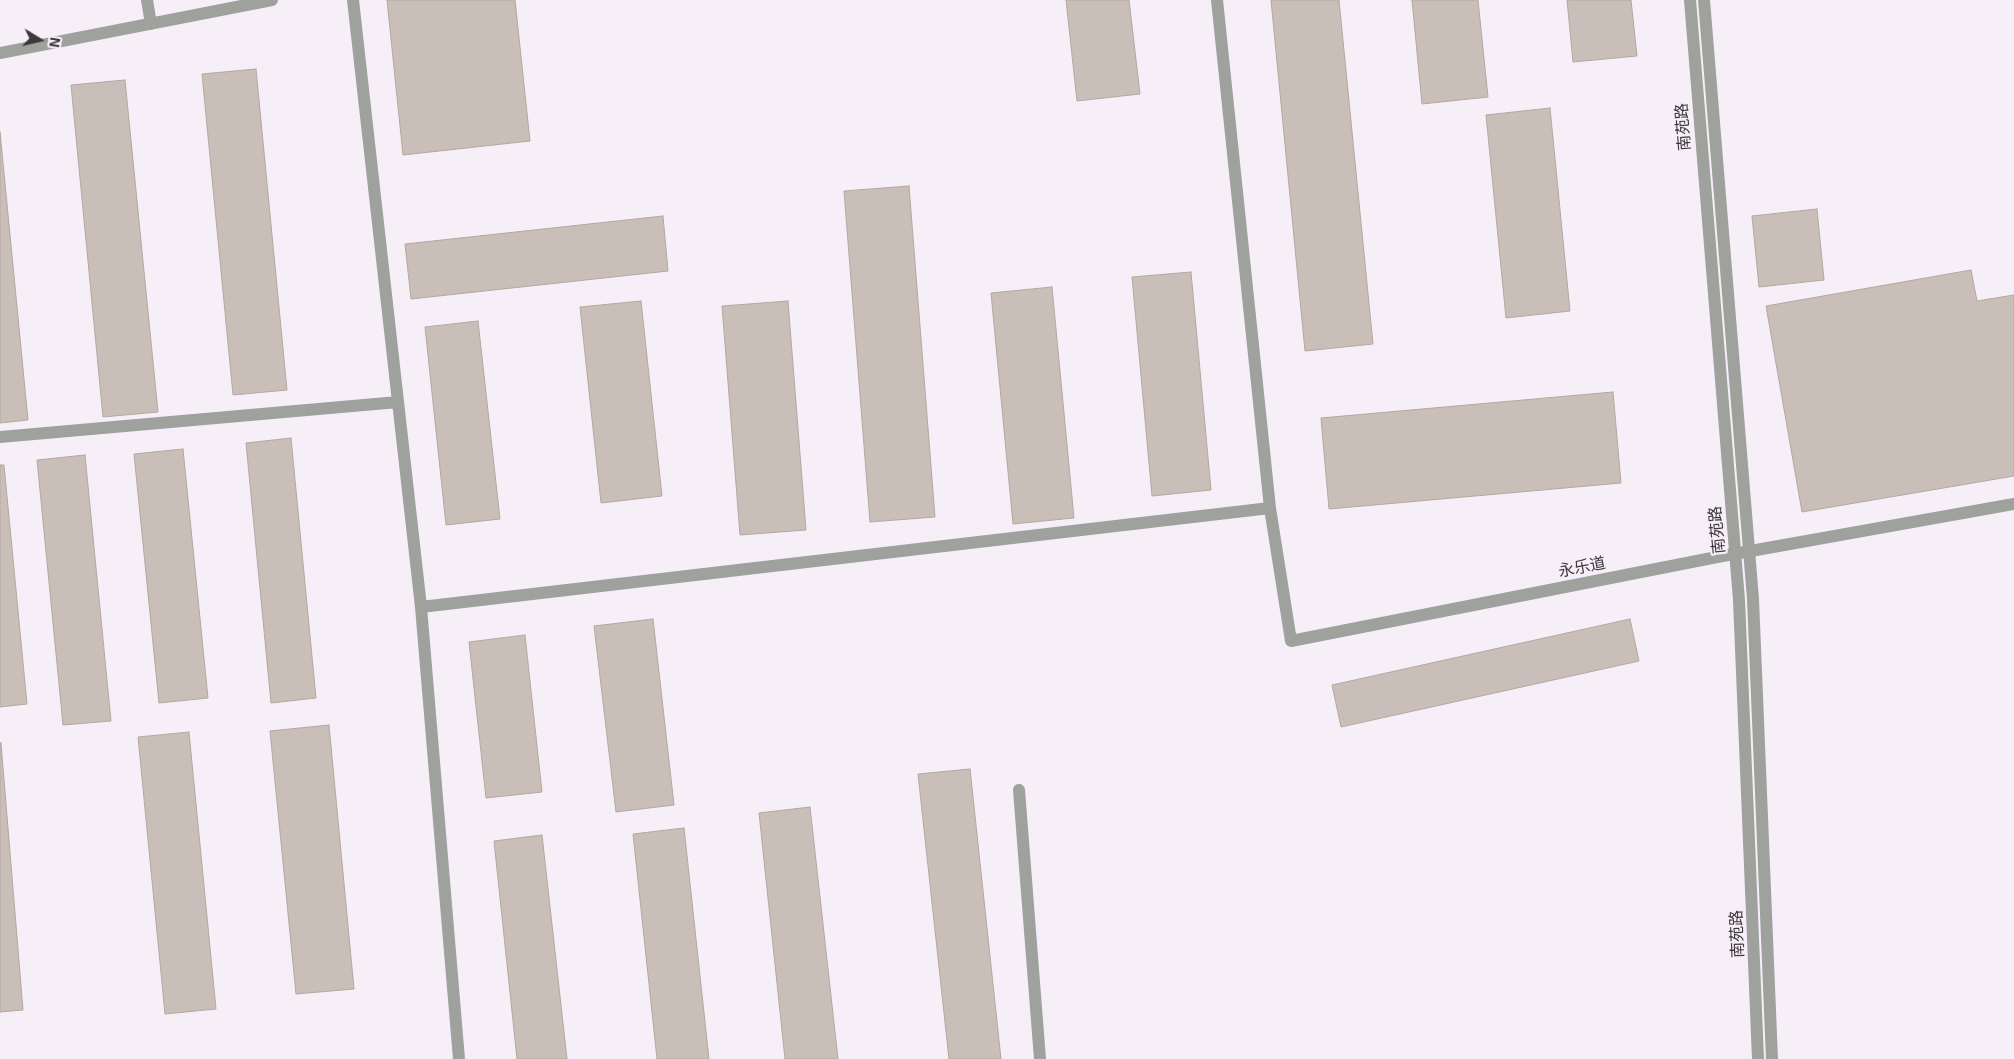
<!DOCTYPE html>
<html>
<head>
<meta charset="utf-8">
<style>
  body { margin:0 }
  #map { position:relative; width:2014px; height:1059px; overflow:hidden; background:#f7eff8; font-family:"Exo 2",sans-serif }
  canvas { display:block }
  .north { position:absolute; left:15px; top:15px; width:50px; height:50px; -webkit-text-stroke:4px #f7eff8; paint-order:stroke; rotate:99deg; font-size:14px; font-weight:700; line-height:20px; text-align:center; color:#3c383c }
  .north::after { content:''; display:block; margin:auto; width:18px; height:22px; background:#3c383c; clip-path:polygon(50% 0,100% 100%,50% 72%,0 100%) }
</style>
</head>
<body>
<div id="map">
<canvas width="2014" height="1059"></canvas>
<div class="north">N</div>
</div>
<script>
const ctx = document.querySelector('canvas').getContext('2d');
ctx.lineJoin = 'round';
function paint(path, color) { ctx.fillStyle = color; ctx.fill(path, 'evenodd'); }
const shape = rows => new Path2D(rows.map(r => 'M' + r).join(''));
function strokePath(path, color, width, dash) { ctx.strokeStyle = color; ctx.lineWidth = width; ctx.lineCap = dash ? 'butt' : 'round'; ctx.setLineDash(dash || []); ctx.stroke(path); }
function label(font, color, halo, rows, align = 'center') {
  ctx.font = font + ' "Exo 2","Noto Sans SC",sans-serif'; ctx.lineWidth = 4.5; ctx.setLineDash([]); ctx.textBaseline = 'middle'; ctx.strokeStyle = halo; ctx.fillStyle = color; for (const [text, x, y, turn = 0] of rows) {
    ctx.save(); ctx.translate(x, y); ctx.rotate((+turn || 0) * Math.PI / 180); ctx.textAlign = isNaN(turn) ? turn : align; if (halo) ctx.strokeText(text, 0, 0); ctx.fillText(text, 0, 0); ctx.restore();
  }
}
const building = shape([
  [387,0,515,0,530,141,403,155,387,0],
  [1066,0,1129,0,1140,94,1077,101,1066,0],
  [1271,0,1339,0,1373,344,1305,351,1271,0],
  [1412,0,1478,0,1488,97,1422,104,1412,0],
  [1567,0,1631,0,1637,56,1573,62,1567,0],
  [256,69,287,390,233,395,202,74,256,69],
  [125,80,158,412,103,417,71,85,125,80],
  [1550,108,1570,311,1506,318,1486,115,1550,108],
  [0,132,28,420,0,423,0,132],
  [909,186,935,517,870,522,844,191,909,186],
  [1817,209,1824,280,1759,287,1752,216,1817,209],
  [663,216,668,271,411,299,405,244,663,216],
  [1971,270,1977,301,2014,295,2014,476,1802,512,1766,306,1971,270],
  [1191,272,1211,490,1152,496,1132,277,1191,272],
  [1052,287,1074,518,1013,524,991,293,1052,287],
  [641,301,662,496,601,503,580,307,641,301],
  [788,301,806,530,740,535,722,306,788,301],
  [478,321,500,519,446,525,425,327,478,321],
  [1613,392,1621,483,1329,509,1321,418,1613,392],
  [291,438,316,698,271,703,246,443,291,438],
  [183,449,208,698,159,703,134,454,183,449],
  [85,455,111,721,63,725,37,460,85,455],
  [0,465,4,465,27,704,0,707,0,465],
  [653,619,674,805,616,812,594,626,653,619],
  [1630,619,1639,661,1341,727,1332,685,1630,619],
  [525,635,542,792,486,798,469,642,525,635],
  [329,725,354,989,296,994,270,731,329,725],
  [189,732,216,1009,165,1014,138,737,189,732],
  [1,743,23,1010,0,1012,0,743,1,743],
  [970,769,1001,1059,949,1059,918,774,970,769],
  [810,807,838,1059,785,1059,759,813,810,807],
  [684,828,709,1059,657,1059,633,834,684,828],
  [542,835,567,1059,517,1059,494,841,542,835]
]);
const minor = shape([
  [147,0,151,24],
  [353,0,421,607,459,1059],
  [1217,0,1270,508,1291,641,1717,557,2014,504],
  [0,53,272,0],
  [0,437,398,402],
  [421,607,1270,508],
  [1019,790,1040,1059]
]);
const tertiary = shape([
  [1690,0,1739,600,1758,1059],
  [1704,0,1753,599,1772,1059]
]);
const streetNames = [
  ["南苑路",1683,127,-94],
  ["南苑路",1717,530,-95],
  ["永乐道",1582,567,-11],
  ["南苑路",1737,934,-92]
];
paint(building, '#cabfb8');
strokePath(building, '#b2a8a1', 1);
strokePath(minor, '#9ea19c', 12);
strokePath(tertiary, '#9ea19c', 12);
label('16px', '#3c383c', '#f7eff8', streetNames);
</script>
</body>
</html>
